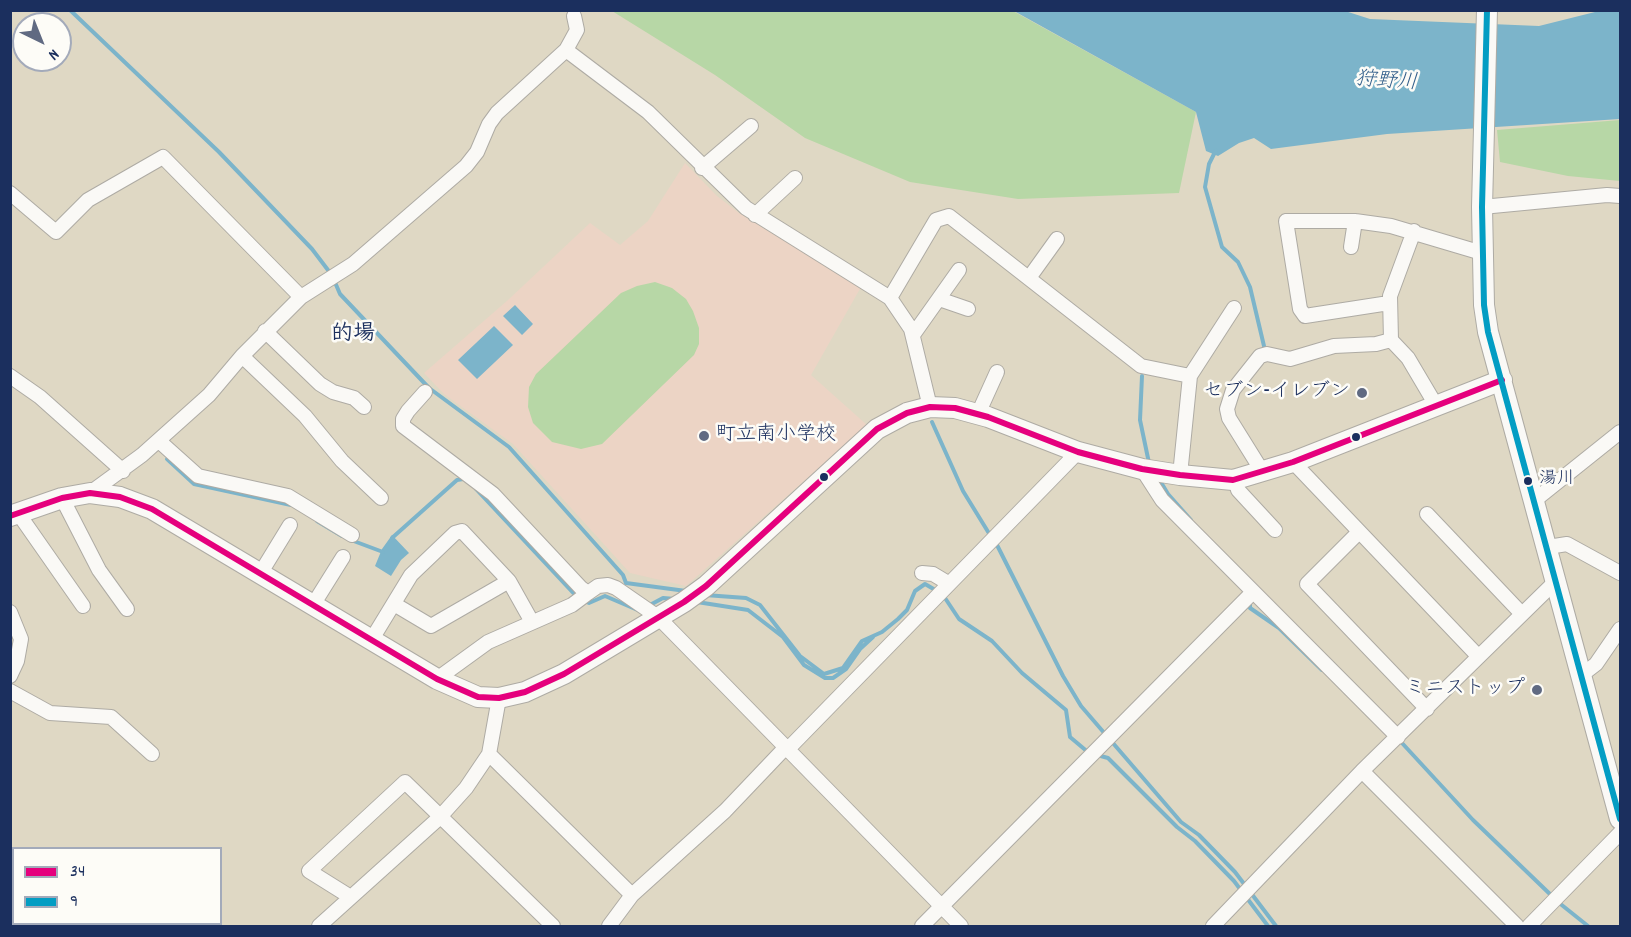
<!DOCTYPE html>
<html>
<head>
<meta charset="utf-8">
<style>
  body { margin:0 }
  #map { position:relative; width:1631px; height:937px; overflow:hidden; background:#dfd8c4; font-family:Dekko,sans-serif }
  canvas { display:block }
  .frame { position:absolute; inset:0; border:12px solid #1b2f5e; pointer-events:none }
  .legend { position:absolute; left:12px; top:847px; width:210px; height:78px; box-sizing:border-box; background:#fdfcf7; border:2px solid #a3aaba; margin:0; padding:8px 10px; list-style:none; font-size:18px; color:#1b2f5e }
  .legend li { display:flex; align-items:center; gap:12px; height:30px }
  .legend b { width:30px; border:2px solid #a3aaba }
  .north { position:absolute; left:12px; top:12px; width:60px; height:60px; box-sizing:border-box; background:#fdfcf7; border:2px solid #a3aaba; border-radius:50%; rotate:137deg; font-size:16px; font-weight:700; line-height:24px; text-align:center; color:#1b2f5e }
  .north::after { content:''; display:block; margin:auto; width:21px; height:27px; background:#606a82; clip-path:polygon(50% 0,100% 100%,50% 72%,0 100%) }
</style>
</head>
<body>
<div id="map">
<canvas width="1631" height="937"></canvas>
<div class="frame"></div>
<ul class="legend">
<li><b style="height:8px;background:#e5007d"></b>34</li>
<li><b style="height:8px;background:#039dc3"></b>9</li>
</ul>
<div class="north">N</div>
</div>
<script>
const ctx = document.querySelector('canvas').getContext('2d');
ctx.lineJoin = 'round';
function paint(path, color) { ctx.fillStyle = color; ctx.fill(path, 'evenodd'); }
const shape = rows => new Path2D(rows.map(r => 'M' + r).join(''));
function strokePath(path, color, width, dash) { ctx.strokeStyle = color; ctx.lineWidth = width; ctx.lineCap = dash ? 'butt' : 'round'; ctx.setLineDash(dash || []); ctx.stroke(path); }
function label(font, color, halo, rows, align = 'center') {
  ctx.font = font + ' Dekko,"Klee One",sans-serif'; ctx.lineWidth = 5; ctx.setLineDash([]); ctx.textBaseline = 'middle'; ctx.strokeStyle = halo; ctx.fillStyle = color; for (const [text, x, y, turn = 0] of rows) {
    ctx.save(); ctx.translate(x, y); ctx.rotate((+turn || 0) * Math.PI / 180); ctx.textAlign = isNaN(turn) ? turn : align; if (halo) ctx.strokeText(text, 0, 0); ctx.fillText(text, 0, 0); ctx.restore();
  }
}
const built = shape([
  [685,163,717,196,739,213,861,287,811,375,867,425,686,586,630,573,513,444,444,394,424,373,508,300,590,223,620,245,648,221]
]);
const green = shape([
  [612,11,1013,11,1196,112,1179,193,1018,199,910,182,805,138,715,75],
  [1620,120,1620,181,1568,176,1500,162,1497,130],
  [655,282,672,288,686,299,693,311,699,328,699,344,694,355,602,444,581,449,552,442,533,423,528,407,529,387,536,374,621,293,637,286]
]);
const water = shape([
  [1342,10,1370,19,1539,26,1599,11,1620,11,1620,119,1387,134,1271,149,1254,138,1239,143,1218,156,1206,151,1196,112,1014,11],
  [515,305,533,324,522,335,503,316],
  [494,326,513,345,477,379,458,360],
  [392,535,409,553,401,560,391,576,375,566,382,549]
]);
const stream = shape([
  [70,10,219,152,312,249,331,274],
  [1216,150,1209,164,1205,187,1222,247,1238,262,1250,287,1264,346],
  [334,280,340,294,429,388,509,447,623,575,626,583,686,591],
  [1142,376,1140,420,1149,463],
  [932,422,963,491,990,535],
  [167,459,194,484,291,505],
  [1159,479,1168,494,1191,520],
  [476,489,577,597],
  [317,521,342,536],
  [392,538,457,480,463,479],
  [351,540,383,552],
  [997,545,1063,676,1081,706,1181,822,1199,835,1235,872,1276,926],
  [705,595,746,598,760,605,800,656,824,674,843,668,862,641,882,632,898,619,907,610,915,591,925,584,937,591],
  [943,595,959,619,992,641,1022,673,1066,710,1070,737,1089,753],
  [584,601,589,603,605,596,640,611],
  [697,602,748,610,783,637,804,665,825,678,833,678,846,669,860,649,873,637],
  [1250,605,1250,608,1279,628,1322,670],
  [648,606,663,598,675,599],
  [1402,743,1473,820,1553,897],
  [1097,755,1108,758,1177,827,1195,841,1234,881,1268,926],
  [1558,902,1588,926],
  [10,911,14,917],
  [18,924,19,926]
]);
const minor = shape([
  [566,50,648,112,746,208,890,298,911,329,930,407],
  [702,168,751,126],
  [10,193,56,232,88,200,163,157,301,297],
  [1482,207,1607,195,1620,196],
  [755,215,795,178],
  [1351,247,1355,221],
  [1029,278,1057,239],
  [890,298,936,220,949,216,1141,366,1190,376],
  [939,299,968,309],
  [1389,303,1305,316,1300,309,1286,221,1355,221,1391,226,1482,253],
  [265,331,320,384,333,392,354,398,364,407],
  [913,335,959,270],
  [1391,340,1390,296,1414,231],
  [242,356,305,416,342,461,381,498],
  [10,376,40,397,123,471],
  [425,392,408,411,403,419,403,426,493,494,581,588,588,593,598,586,608,585,616,588,658,617,961,926],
  [978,414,997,372],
  [159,441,198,476,288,496,352,535],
  [1293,462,1478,656],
  [1142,469,1162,500,1398,737],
  [1262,471,1229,418,1227,409,1233,390,1260,356,1267,354,1290,359,1334,346,1376,344,1391,340,1408,358,1437,407],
  [1180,475,1190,376,1234,308],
  [1235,479,1238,490,1275,530],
  [90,493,142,455,209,395,242,356,301,297,353,264,466,166,477,152,489,124,497,113,566,50,577,30,574,16],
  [62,498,99,570,127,609],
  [1535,500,1620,432],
  [18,513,83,606],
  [1427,514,1521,613],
  [1359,532,1307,584,1427,709],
  [1548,547,1567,544,1620,573],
  [922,573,933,574,948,583],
  [260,574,290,525],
  [509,581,532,622],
  [313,605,343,557],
  [10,612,21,639,17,661,10,676],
  [372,639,411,575,455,533,462,531,509,581,431,626,394,604],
  [1583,674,1596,664,1620,629],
  [437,679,488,642,572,605,588,593],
  [10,691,50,713,111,717,152,754],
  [787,750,1078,452],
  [489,754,632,895],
  [1362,771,1517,926],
  [349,896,309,871,405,782,553,926],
  [10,899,14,903],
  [26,924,28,926],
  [319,926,439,818,466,788,489,754,499,698],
  [609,926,632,895,725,811,785,748],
  [922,926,1253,592],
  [1213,926,1362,771,1557,580],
  [1529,926,1620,833]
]);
const secondary = shape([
  [1487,10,1482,207,1484,305,1488,332,1620,819],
  [10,516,62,498,90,493,120,497,152,509,437,679,478,697,499,698,525,692,564,674,684,602,706,586,877,429,907,413,930,407,955,408,988,417,1078,452,1142,469,1180,475,1233,480,1293,462,1502,380]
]);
const bus1 = shape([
  [10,516,62,498,90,493,120,497,152,509,437,679,478,697,499,698,525,692,564,674,684,602,706,586,877,429,907,413,930,407,955,408,988,417,1078,452,1142,469,1180,475,1233,480,1293,462,1502,380]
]);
const bus2 = shape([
  [1487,10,1482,207,1484,305,1488,332,1620,819]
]);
const markers = [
  [1362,393,6,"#606a82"],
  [704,436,6,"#606a82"],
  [1356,437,5,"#1b2f5e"],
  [824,477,5,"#1b2f5e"],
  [1528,481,5,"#1b2f5e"],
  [1537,690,6,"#606a82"]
];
const busNames = [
  ["湯川",1539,481]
];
const poiNames = [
  ["セブン-イレブン",1350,393],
  ["町立南小学校",716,436,"left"],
  ["ミニストップ",1525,690]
];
const waterNames = [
  ["狩野川",1386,83,4]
];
const quarterNames = [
  ["的場",353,336]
];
paint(built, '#ecd4c5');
paint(green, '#b7d7a6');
paint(water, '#7cb4ca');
strokePath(stream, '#7cb4ca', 4);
strokePath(minor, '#aeaba4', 16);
strokePath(secondary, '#aeaba4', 22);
strokePath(minor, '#faf9f6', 14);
strokePath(secondary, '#faf9f6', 20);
strokePath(bus1, '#e5007d', 6);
strokePath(bus2, '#039dc3', 6);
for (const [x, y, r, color] of markers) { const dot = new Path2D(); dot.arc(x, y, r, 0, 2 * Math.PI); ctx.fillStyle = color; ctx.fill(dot); strokePath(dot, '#fdfcf7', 2); }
label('18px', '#1b2f5e', '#fdfcf7', busNames, 'left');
label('20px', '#1b2f5e', '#fdfcf7', poiNames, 'right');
label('italic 21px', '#315e8a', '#fdfcf7', waterNames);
label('bold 22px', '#1b2f5e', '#fdfcf7', quarterNames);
</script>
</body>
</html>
